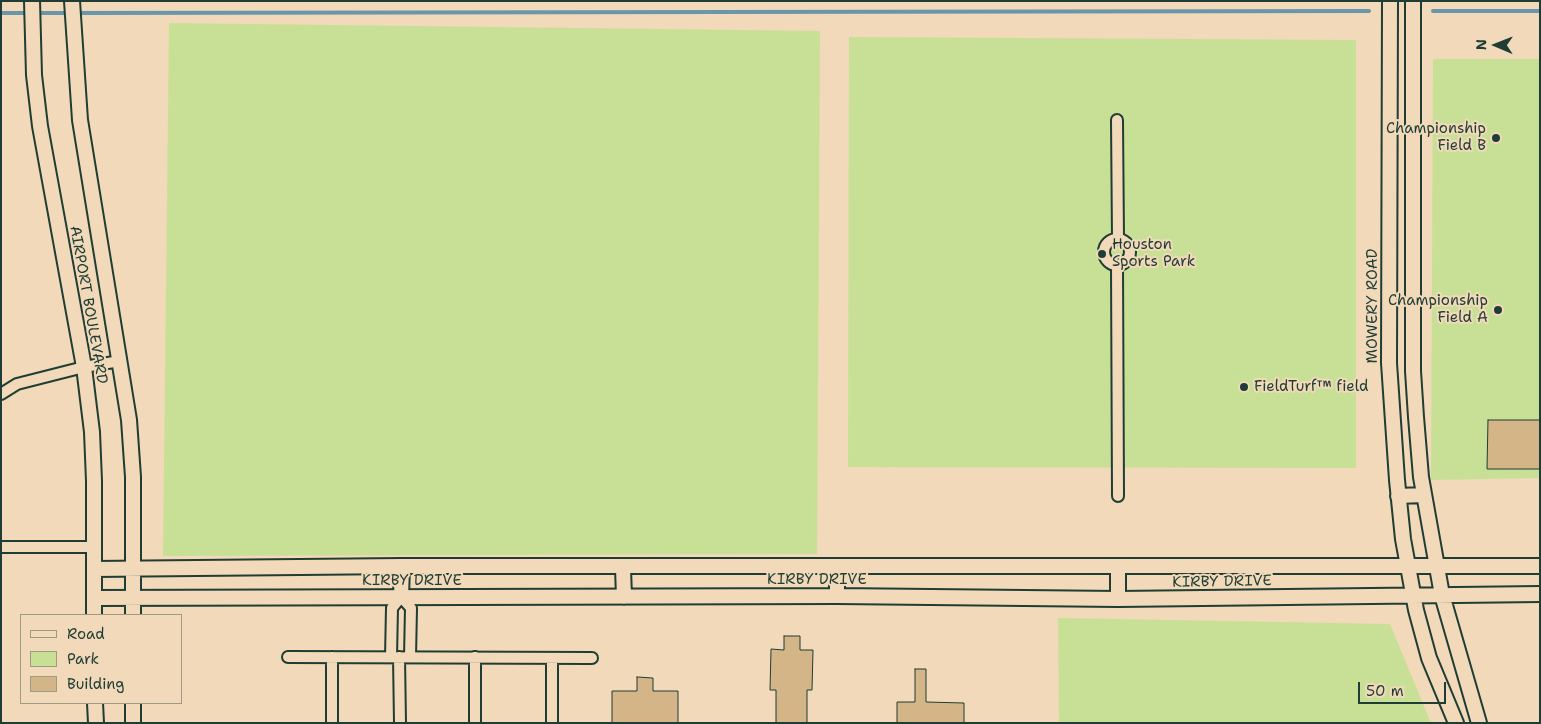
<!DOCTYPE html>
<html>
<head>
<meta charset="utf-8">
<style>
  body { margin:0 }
  #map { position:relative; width:1541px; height:724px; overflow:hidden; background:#f1d9b9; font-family:"Shantell Sans",sans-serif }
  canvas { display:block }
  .frame { position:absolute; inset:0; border:2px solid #1f3d34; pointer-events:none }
  .legend { position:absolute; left:20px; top:614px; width:162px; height:90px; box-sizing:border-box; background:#f1d9b9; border:1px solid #9d9b84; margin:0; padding:6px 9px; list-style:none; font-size:15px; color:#1f3d34 }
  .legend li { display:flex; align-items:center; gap:10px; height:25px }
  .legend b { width:25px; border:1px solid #9d9b84 }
  .north { position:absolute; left:1471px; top:20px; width:50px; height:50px; -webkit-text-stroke:4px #f1d9b9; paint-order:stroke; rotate:271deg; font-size:14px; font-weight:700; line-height:20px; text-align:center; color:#1f3d34 }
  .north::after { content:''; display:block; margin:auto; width:18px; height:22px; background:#1f3d34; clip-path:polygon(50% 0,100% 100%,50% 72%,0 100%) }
  .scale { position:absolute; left:1358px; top:682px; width:88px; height:22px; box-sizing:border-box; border:2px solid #1f3d34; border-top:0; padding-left:6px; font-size:15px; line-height:18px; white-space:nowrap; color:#1f3d34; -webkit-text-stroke:4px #f1d9b9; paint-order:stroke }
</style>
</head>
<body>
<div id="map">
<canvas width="1541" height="724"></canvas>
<div class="frame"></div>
<ul class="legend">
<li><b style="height:6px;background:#f1d9b9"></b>Road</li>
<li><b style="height:14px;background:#c8e096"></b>Park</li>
<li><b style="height:14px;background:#d4b588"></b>Building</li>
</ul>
<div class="north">N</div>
<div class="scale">50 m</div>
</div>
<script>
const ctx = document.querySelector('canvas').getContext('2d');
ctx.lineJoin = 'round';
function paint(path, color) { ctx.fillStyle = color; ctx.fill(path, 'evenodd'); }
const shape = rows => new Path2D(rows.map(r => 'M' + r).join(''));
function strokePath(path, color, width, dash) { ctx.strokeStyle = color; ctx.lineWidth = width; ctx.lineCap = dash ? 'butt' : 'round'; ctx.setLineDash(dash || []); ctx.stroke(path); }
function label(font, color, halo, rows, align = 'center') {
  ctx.font = font + ' "Shantell Sans",sans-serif'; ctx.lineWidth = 4; ctx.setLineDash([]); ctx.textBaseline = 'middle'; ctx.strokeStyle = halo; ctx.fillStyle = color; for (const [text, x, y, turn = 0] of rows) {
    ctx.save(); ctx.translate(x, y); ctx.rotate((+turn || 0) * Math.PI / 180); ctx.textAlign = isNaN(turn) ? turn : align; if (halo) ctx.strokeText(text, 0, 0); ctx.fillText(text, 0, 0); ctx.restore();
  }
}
const green = shape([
  [169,23,820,31,817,554,163,556],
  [849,37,1356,40,1356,468,848,467],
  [1433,59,1540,59,1540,478,1431,480],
  [1058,618,1390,624,1431,723,1059,723]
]);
const stream = shape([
  [1433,11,1540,11],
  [1,13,29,13],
  [36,13,69,13],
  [76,13,1369,11]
]);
const building = shape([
  [1488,420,1540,420,1540,469,1487,469,1488,420],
  [784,636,800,636,800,650,813,650,812,690,807,690,807,723,776,723,776,690,770,690,771,649,784,650,784,636],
  [915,669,926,669,926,702,964,703,964,723,897,723,897,702,915,702,915,669],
  [637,677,653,678,653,691,678,691,678,723,612,723,612,691,637,691,637,677]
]);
const street = shape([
  [1117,120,1118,239],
  '1104 252a13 13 0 1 1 26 0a13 13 0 1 1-26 0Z',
  [1117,265,1118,496],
  [1,394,17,384,84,367,120,361],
  [1,547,94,547],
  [288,657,592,658],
  [391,657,392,608,401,597,411,608,410,657],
  [399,657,400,723],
  [552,658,552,723],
  [332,723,332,657],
  [475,723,475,657]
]);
const secondary = shape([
  [32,1,34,75,40,126,84,367,92,432,94,481,94,615],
  [72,1,80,120,129,420,133,477,133,615],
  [1390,1,1389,363,1397,480,1403,539,1416,610,1429,658,1456,723],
  [1413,1,1413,371,1416,417,1421,477,1442,595,1479,723],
  [1398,496,1424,495],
  [1118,567,1118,599],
  [623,568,624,597],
  [94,569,402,566,1540,566],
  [837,596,837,567],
  [401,597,402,566],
  [94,598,837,596,1118,599,1540,594],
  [95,703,96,723],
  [133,703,133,723]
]);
const markers = [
  [1496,138,5,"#1f3d34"],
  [1102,254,5,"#1f3d34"],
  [1498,310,5,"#1f3d34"],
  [1244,387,5,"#1f3d34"]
];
const poiNames = [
  ["Championship",1486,129],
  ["Field B",1486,146],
  ["Houston",1112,245,"left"],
  ["Sports Park",1112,262,"left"],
  ["Championship",1488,301],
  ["Field A",1488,318],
  ["FieldTurf™ field",1254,387,"left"]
];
const streetNames = [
  ["AIRPORT BOULEVARD",88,305,80],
  ["MOWERY ROAD",1373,306,-90],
  ["KIRBY DRIVE",817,580],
  ["KIRBY DRIVE",412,581],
  ["KIRBY DRIVE",1222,582,-1]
];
paint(green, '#c8e096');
strokePath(stream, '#6996aa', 4);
paint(building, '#d4b588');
strokePath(building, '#1f3d34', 1);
strokePath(street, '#1f3d34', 14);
strokePath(secondary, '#1f3d34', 18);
strokePath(street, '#f1d9b9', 10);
strokePath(secondary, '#f1d9b9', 14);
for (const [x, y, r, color] of markers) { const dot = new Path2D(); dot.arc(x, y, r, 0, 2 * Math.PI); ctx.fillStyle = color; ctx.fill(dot); strokePath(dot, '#f1d9b9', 2); }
label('15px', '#1f3d34', '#f1d9b9', poiNames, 'right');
label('15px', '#1f3d34', '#f1d9b9', streetNames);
</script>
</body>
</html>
